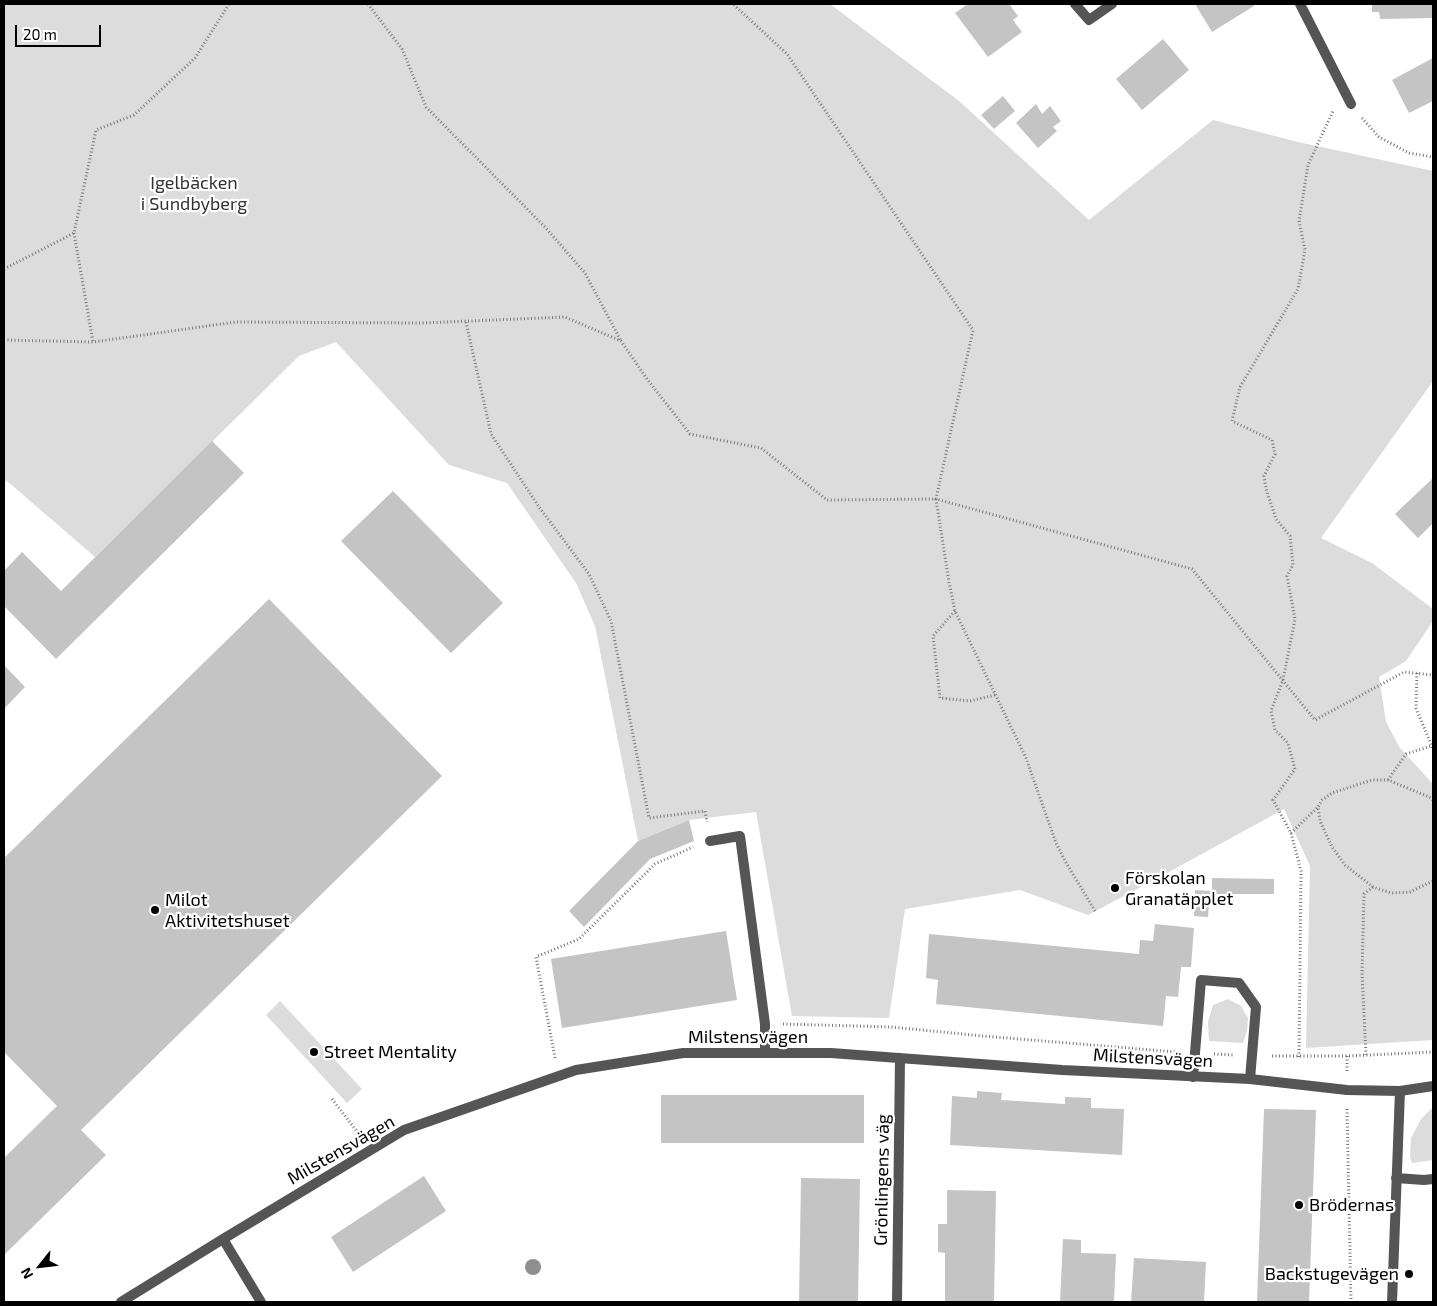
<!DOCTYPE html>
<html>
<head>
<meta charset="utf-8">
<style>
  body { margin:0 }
  #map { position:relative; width:1437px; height:1306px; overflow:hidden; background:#fff; font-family:"Exo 2",sans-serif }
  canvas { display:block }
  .frame { position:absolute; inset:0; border:5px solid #000; pointer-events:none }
  .north { position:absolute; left:15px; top:1241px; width:50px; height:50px; -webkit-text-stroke:4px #fff; paint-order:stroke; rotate:241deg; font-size:14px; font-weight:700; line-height:20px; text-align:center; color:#000 }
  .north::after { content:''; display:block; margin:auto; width:18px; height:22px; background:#000; clip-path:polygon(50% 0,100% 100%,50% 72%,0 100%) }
  .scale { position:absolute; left:15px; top:25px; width:86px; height:22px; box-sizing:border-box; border:2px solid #000; border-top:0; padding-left:6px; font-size:15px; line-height:18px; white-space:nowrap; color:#000; -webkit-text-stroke:4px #fff; paint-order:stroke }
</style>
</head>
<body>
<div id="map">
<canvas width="1437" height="1306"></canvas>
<div class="frame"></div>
<div class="north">N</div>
<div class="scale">20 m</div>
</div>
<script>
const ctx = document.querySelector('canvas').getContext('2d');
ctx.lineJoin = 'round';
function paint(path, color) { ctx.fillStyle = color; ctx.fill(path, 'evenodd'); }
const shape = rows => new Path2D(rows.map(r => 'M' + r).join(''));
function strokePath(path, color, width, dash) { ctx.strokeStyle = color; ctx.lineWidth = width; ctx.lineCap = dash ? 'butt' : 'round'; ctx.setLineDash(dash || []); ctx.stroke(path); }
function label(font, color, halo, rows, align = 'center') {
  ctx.font = font + ' "Exo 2",sans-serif'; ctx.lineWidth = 4.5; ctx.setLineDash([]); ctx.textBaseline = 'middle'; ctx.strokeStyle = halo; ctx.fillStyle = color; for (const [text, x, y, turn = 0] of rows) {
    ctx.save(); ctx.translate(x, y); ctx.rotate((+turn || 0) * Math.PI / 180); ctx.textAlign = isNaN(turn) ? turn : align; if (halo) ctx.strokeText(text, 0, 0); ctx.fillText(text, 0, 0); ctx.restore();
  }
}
const green = shape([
  [4,4,830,4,959,101,1089,220,1213,120,1298,142,1433,171,1433,381,1321,538,1372,563,1433,609,1433,621,1406,661,1379,677,1386,722,1400,748,1433,784,1433,1040,1306,1048,1310,866,1284,809,1158,878,1088,915,1020,890,905,909,889,1018,792,1016,756,812,689,820,638,841,595,626,576,583,507,483,449,465,336,342,299,356,95,557,7,481,4,482],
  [1228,999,1241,1006,1248,1018,1247,1031,1243,1043,1209,1041,1208,1022,1213,1005],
  [280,1001,362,1089,347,1103,266,1015],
  [1433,1107,1433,1160,1412,1163,1410,1157,1411,1138,1421,1119]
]);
const building = shape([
  [968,4,1009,4,1018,16,1013,20,1022,32,988,57,955,13],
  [1195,4,1253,4,1254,6,1212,32],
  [1372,4,1433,4,1433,18,1380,19,1379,12,1372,12],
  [1163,39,1189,70,1142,110,1116,79],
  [1433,58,1433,101,1409,113,1392,80],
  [1003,96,1015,111,994,129,981,115],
  [1036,104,1042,114,1050,106,1061,121,1053,127,1057,131,1038,148,1016,123],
  [212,441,244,473,56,659,4,606,4,571,22,552,61,591],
  [1433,478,1433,523,1418,538,1395,514],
  [393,491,503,603,451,653,341,541],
  [269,599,442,776,81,1130,106,1155,4,1255,4,1158,57,1106,4,1052,4,858],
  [4,665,25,687,4,709],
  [689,820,694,841,650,859,584,927,569,911,638,841],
  [1212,878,1274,879,1274,894,1212,894],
  [1195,890,1210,891,1208,917,1194,916],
  [1155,924,1194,928,1191,967,1181,967,1178,997,1166,996,1163,1026,936,1004,938,980,926,978,929,934,1139,954,1140,940,1153,941],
  [726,931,737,1000,562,1028,551,959],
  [977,1091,1002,1093,1001,1100,1065,1104,1065,1097,1091,1098,1091,1108,1124,1109,1122,1155,950,1145,952,1096,977,1098],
  [661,1095,864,1095,864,1143,661,1143],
  [1264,1109,1316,1110,1309,1302,1257,1302],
  [424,1176,446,1211,353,1272,331,1237],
  [801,1178,860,1179,858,1302,799,1302],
  [947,1190,996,1191,994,1302,945,1302,945,1253,938,1252,938,1224,947,1224],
  [1063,1239,1081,1240,1081,1253,1116,1254,1114,1302,1060,1302],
  [1134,1258,1206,1262,1204,1302,1131,1302]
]);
const path = shape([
  [368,4,402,49,426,107,545,227,585,273,621,341],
  [1362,118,1379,137,1409,153,1433,157],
  [74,233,93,342],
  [4,269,74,233,96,130,134,115,195,58,229,4],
  [466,322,491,434,539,507,589,574,611,621,649,818,705,811,707,822],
  [4,340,93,342,236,322,422,323,565,317,621,341,647,379,690,434,761,448,827,500,936,499,973,330,787,54,733,4],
  [955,611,933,636,940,698,970,701,995,695],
  [1417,673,1416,708,1433,749],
  [1388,780,1406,754,1431,746],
  [1433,800,1429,797,1388,780,1372,780,1332,793,1322,800,1318,807,1320,821,1332,847,1345,865,1373,887,1391,893,1410,892,1433,881],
  [1291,833,1318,807],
  [1095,911,1065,861,1056,843,1026,758,955,611,949,582,936,499,1192,569,1315,720,1404,672,1433,675],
  [783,1024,891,1027,983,1036,1176,1052],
  [1214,1054,1233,1055],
  [1366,1055,1362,973,1364,894,1373,887],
  [1272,1056,1347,1056,1433,1052],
  [1299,1057,1301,871,1291,833,1273,800,1295,769,1288,743,1275,730,1271,711,1283,680,1295,619,1287,576,1293,565,1290,536,1276,519,1266,489,1264,476,1275,454,1272,440,1232,421,1240,387,1298,289,1305,250,1299,221,1308,165,1333,111],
  [555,1058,536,957,579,939,655,864,693,847],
  [1347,1071,1347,1056],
  [332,1099,359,1134],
  [1347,1109,1351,1302]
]);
const lane = shape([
  [710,841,740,836,765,1024,765,1053],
  [1193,1077,1201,980,1239,983,1256,1007,1250,1079]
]);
const street = shape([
  [1075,4,1089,20,1112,4],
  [1300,4,1351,104],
  [1396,1178,1424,1180,1433,1179],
  [223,1239,261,1302],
  [121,1302,223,1239,404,1130,576,1070,683,1053,831,1053,1062,1070,1250,1079,1347,1090,1400,1091,1433,1086],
  [897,1302,900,1058],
  [1392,1302,1400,1091]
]);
const trees = [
  [533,1267]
];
const markers = [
  [1115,888,5,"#000"],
  [155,910,5,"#000"],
  [314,1052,5,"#000"],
  [1299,1205,5,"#000"],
  [1409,1274,5,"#000"]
];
const parkNames = [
  ["Igelbäcken",194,183],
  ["i Sundbyberg",194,204]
];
const poiNames = [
  ["Förskolan",1125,878],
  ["Granatäpplet",1125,899],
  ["Milot",165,900],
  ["Aktivitetshuset",165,921],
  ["Street Mentality",324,1052],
  ["Brödernas",1309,1205],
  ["Backstugevägen",1399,1274,"right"]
];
const streetNames = [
  ["Milstensvägen",748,1037],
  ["Milstensvägen",1153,1058,3],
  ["Milstensvägen",341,1150,-30],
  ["Grönlingens väg",882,1180,-89]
];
paint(green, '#dcdcdc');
paint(building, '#c4c4c4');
strokePath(path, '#777', 3, [1, 2.5]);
strokePath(lane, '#555', 10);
strokePath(street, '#555', 10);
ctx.fillStyle = '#8f8f8f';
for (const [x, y] of trees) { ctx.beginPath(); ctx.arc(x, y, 8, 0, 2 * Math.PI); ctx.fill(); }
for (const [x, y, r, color] of markers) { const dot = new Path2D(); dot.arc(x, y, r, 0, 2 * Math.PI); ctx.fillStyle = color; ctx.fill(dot); strokePath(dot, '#fff', 2); }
label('18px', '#333', '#fff', parkNames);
label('18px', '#000', '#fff', poiNames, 'left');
label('18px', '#000', '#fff', streetNames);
</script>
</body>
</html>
